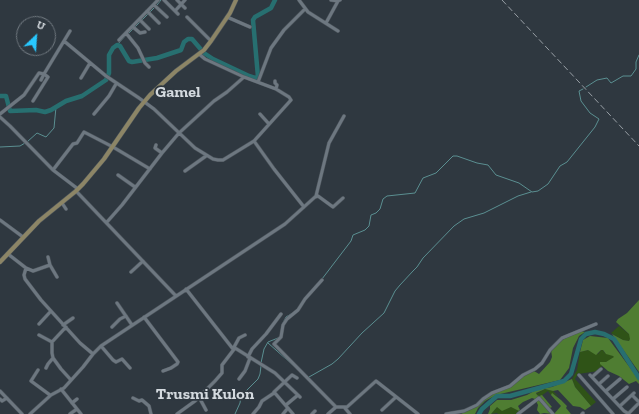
<!DOCTYPE html>
<html>
<head>
<meta charset="utf-8">
<style>
  body { margin:0 }
  #map { position:relative; width:639px; height:414px; overflow:hidden; background:#2f3840; font-family:"Zilla Slab",serif }
  canvas { display:block }
  .north { position:absolute; left:16px; top:16px; width:40px; height:40px; box-sizing:border-box; background:#2f3840; border:1px solid #717980; border-radius:50%; rotate:25deg; font-size:11px; font-weight:700; line-height:16px; text-align:center; color:#d4dadf }
  .north::after { content:''; display:block; margin:auto; width:14px; height:18px; background:#28c8ff; clip-path:polygon(50% 0,100% 100%,50% 72%,0 100%) }
</style>
</head>
<body>
<div id="map">
<canvas width="639" height="414"></canvas>
<div class="north">U</div>
</div>
<script>
const ctx = document.querySelector('canvas').getContext('2d');
ctx.lineJoin = 'round';
function paint(path, color) { ctx.fillStyle = color; ctx.fill(path, 'evenodd'); }
const shape = rows => new Path2D(rows.map(r => 'M' + r).join(''));
function strokePath(path, color, width, dash) { ctx.strokeStyle = color; ctx.lineWidth = width; ctx.lineCap = dash ? 'butt' : 'round'; ctx.setLineDash(dash || []); ctx.stroke(path); }
function label(font, color, halo, rows, align = 'center') {
  ctx.font = font + ' "Zilla Slab",serif'; ctx.lineWidth = 3.5; ctx.setLineDash([]); ctx.textBaseline = 'middle'; ctx.strokeStyle = halo; ctx.fillStyle = color; for (const [text, x, y, turn = 0] of rows) {
    ctx.save(); ctx.translate(x, y); ctx.rotate((+turn || 0) * Math.PI / 180); ctx.textAlign = isNaN(turn) ? turn : align; if (halo) ctx.strokeText(text, 0, 0); ctx.fillText(text, 0, 0); ctx.restore();
  }
}
const green = shape([
  [619,326,629,334,631,337,629,341,623,340,611,333],
  [602,349,605,353,614,356,614,359,606,362,603,362,602,366,598,371,578,374,575,379,596,402,591,406,575,387,572,379,577,370,580,352,588,350,598,354],
  [545,389,553,391,559,397,554,394,551,395,548,391,541,396,537,395,536,394],
  [497,407,501,409,512,407,519,411,516,414,497,414,498,413,497,413,491,414]
]);
const forest = shape([
  [639,300,639,372,612,334,623,340,629,341,630,339,629,334,616,322,618,319,627,313],
  [581,331,585,332,579,336,573,348,569,368,560,380,496,395,485,401,478,408,475,414,461,414,481,402,490,395,510,387,523,376,534,371,539,374,550,362,552,357,551,350,562,340],
  [590,336,608,338,639,380,639,384,636,381,629,384,619,376,608,371,600,364,600,362,606,362,614,357,613,356,606,354,603,350,601,350,596,355,588,350,580,352,583,340],
  [572,379,575,387,591,406,585,410,580,407,573,406,558,390,553,391,545,389,536,393,537,395,539,396,542,395,552,407,550,408,539,397,535,399,532,398,523,402,518,406,520,410,519,411,511,407,502,411,497,407,491,414,488,414,490,409,490,406,497,400,511,400,527,395,536,390,552,387],
  [552,393,561,400,567,406,566,408,571,414,554,414,561,406,551,395],
  [538,399,552,414,544,413,540,414,537,410,538,405,536,401]
]);
const stream = shape([
  [157,5,161,0],
  [150,12,155,7],
  [129,33,148,14],
  [117,45,126,35],
  [586,87,597,80,607,78,611,83,623,76,631,76,636,69,636,62,639,55],
  [27,142,37,133,46,137,54,128,56,107],
  [0,147,20,146,25,143],
  [322,279,351,241,353,235,365,230,369,226,371,215,376,213,380,209,383,199,387,196,415,193,423,178,436,173,453,156,457,156,477,163,488,165,496,175,519,183,532,192,538,191,548,184,560,166,567,162,595,127,599,119,590,113,581,101,579,91,583,89],
  [283,323,286,317,291,314],
  [268,343,294,366],
  [261,363,264,349,268,342,278,338],
  [309,377,332,364,338,359,362,333,384,313,395,291,400,285,413,271,417,267,423,258,454,226,464,219,484,213,518,196,531,192],
  [235,414,240,403,241,396,258,379,260,374,261,366]
]);
const river = shape([
  [0,96,6,96,10,111,36,110,45,112,51,110,66,101,82,96,106,80,109,73,109,55,113,48,117,45,120,46,129,61,132,62,157,58,181,50,184,42,188,39,192,39,204,53,213,59,249,76,255,78,258,77,253,20,255,17,271,8,275,0],
  [479,414,482,409,497,396,510,396,564,381,571,374,581,339,586,334,595,332,604,334,614,339,639,378]
]);
const street = shape([
  [164,0,178,14],
  [177,0,185,8],
  [299,0,308,12,338,31],
  [331,0,338,1,340,0],
  [154,5,167,17],
  [147,11,159,23],
  [175,11,185,0],
  [187,17,211,41],
  [227,17,250,27],
  [140,20,149,29],
  [326,23,338,1],
  [133,27,140,33,145,32],
  [126,33,138,48,145,63,149,67],
  [119,40,158,0],
  [64,41,106,76,139,98,154,109,195,148,213,159,218,160,223,160,254,141,291,100,289,97,276,89,244,77,205,59,199,54],
  [81,78,90,63],
  [275,81,275,83,277,85,276,89],
  [258,82,271,48,284,30,305,9],
  [33,101,48,77,44,74,41,80],
  [0,114,24,95,39,73,44,74,70,31],
  [94,114,109,96,116,84],
  [260,114,269,124],
  [0,117,10,126,53,170,78,189],
  [254,141,274,169,304,207],
  [156,145,155,148,162,153],
  [53,170,73,144,77,143,84,132,113,147,150,169],
  [185,171,206,156],
  [118,175,135,187],
  [76,191,176,296],
  [316,196,329,143,344,116],
  [62,203,66,209],
  [0,220,23,237],
  [107,222,122,205,162,153,179,133,214,101,227,92,244,77],
  [8,254,26,268,24,275,25,279,41,300,80,343,93,354],
  [50,265,57,277],
  [26,268,33,271,50,265,48,257],
  [131,272,143,261],
  [322,280,305,299,298,310,287,319,283,325,281,337,274,344,336,407],
  [186,289,233,349,239,338,245,335],
  [117,303,132,325],
  [144,317,178,362,177,364,171,368,163,371],
  [39,324,51,311],
  [63,325,73,318],
  [112,327,120,319,126,316],
  [39,335,52,342,66,327],
  [52,342,52,353,53,358,61,369,71,380],
  [101,346,113,360,116,362,122,359,130,368],
  [248,357,252,349,266,334,281,314],
  [46,368,48,364,53,358],
  [38,370,31,381,50,395],
  [579,375,613,414],
  [590,375,624,411,629,414],
  [592,377,601,369],
  [239,379,245,371,250,358],
  [599,384,608,376],
  [61,389,81,414],
  [0,391,22,414],
  [606,391,620,379],
  [632,395,639,402],
  [199,397,206,410],
  [133,398,139,401,142,400,149,406,151,414],
  [0,399,2,401,7,398],
  [613,399,627,387],
  [72,403,77,399],
  [286,405,298,395],
  [620,406,634,393],
  [344,407,350,414],
  [382,410,396,397],
  [629,413,639,403],
  [30,414,51,395,64,388,83,367,93,354,101,346,285,224,315,197,318,196,333,207,343,198],
  [70,414,77,409],
  [177,414,195,401,215,381,222,373,222,365,235,348,275,373,300,397],
  [253,414,259,407,262,401,274,393],
  [283,414,288,408],
  [293,414,274,392,292,375,297,378],
  [312,414,315,411],
  [328,414,336,407,347,407,376,381,418,414],
  [446,414,464,411,477,405,483,399,492,393,510,386,523,375,535,369,542,363,550,350,562,338,596,324],
  [518,414,539,398,553,414],
  [582,414,583,413]
]);
const secondary = shape([
  [0,262,39,221,76,191,83,184,104,159,139,108,150,95,176,71,204,50,211,41,230,13,236,0]
]);
const rail = shape([
  [502,0,639,146]
]);
const quarterNames = [
  ["Gamel",178,92],
  ["Trusmi Kulon",205,394]
];
paint(green, '#2f5317');
paint(forest, '#4f7d32');
strokePath(stream, '#5b8f91', 1);
strokePath(river, '#276f70', 4.5);
strokePath(street, '#4c545b', 4);
strokePath(secondary, '#4c545b', 5);
strokePath(street, '#6d7780', 3);
strokePath(secondary, '#8c8566', 4);
strokePath(rail, '#989fa5', 1, [6, 3]);
label('bold 16px', '#d4dadf', '#2f3840', quarterNames);
</script>
</body>
</html>
